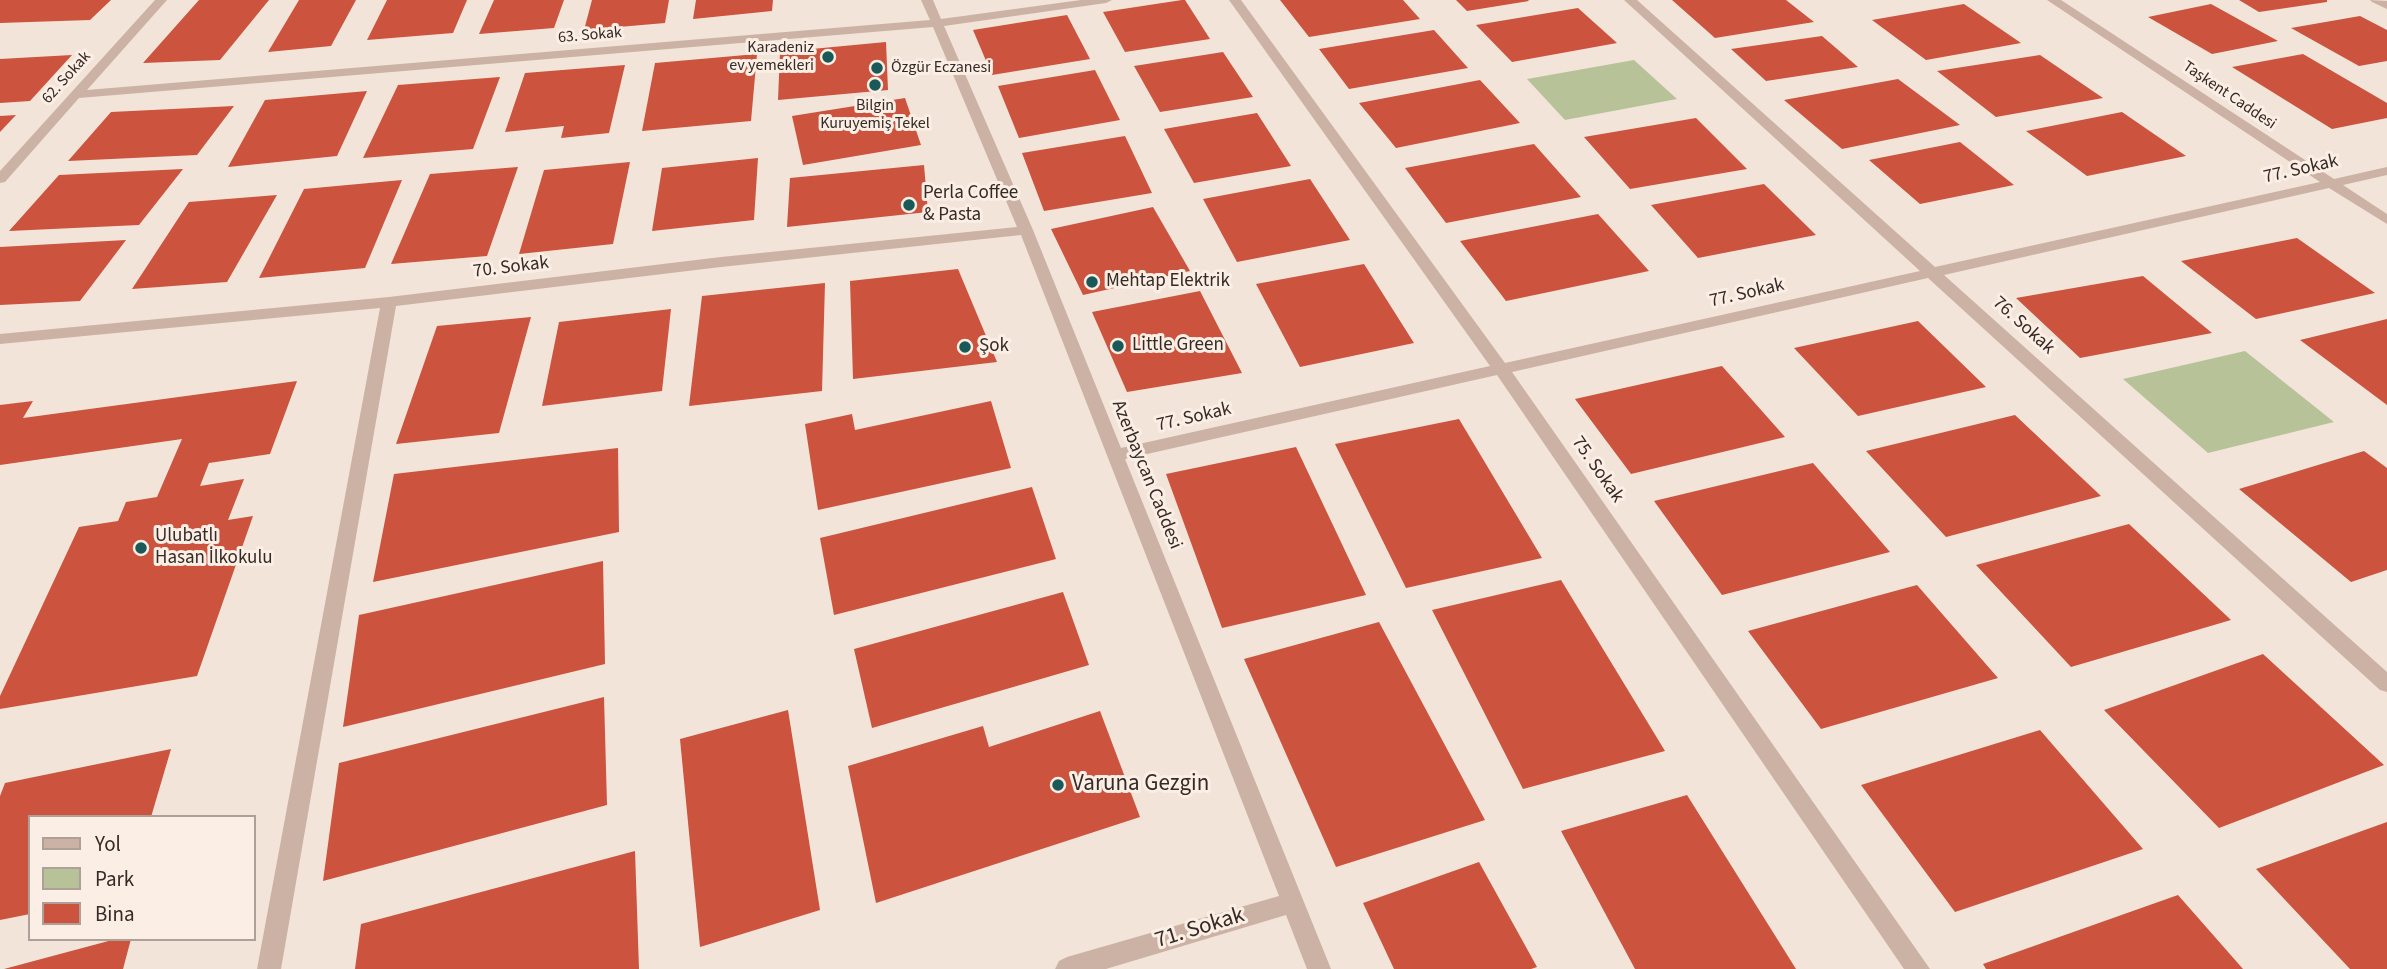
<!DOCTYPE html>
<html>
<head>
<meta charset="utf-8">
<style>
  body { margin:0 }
  #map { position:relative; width:2387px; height:969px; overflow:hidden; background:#f2e4d9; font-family:"Source Sans 3",sans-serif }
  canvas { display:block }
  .legend { position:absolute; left:28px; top:815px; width:228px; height:126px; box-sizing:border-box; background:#faeee5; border:2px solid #aca099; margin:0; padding:9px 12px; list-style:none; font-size:21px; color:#362a26 }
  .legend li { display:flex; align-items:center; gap:14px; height:35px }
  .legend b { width:35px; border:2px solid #aca099 }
</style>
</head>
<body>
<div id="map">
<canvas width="2387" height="969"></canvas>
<ul class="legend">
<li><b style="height:9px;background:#cbb2a4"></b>Yol</li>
<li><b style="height:19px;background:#b8c298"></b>Park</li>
<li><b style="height:19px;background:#cc533d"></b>Bina</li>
</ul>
</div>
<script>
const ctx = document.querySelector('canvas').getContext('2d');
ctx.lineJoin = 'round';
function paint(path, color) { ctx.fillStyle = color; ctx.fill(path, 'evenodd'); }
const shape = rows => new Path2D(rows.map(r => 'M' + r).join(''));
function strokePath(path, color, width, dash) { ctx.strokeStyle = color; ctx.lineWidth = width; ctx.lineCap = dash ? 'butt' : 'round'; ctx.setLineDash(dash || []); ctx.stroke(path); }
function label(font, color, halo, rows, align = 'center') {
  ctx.font = font + ' "Source Sans 3",sans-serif'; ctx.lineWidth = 6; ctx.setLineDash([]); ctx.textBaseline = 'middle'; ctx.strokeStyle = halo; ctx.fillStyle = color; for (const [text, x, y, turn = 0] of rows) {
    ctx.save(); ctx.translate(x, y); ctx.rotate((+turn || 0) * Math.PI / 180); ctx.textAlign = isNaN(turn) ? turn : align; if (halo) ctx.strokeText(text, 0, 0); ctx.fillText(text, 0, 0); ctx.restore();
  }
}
const green = shape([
  [1634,60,1677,99,1565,120,1527,79],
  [2245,351,2334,422,2208,453,2123,379]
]);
const building = shape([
  [0,0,111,0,90,20,0,23],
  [199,0,269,0,220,60,143,63],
  [299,0,356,0,331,46,268,52],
  [387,0,467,0,453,33,367,40],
  [494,0,564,0,554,28,479,34],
  [592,0,669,0,665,23,584,30],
  [696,0,773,0,772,11,693,19],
  [1182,0,1185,0,1210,39,1125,52,1103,12],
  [1280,0,1403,0,1420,19,1309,37],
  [1456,0,1528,0,1529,1,1467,11],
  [1672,0,1786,0,1814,22,1715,38],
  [2239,0,2327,0,2327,2,2259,12],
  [1964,4,2021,43,1926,60,1872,20],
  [2211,4,2278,41,2212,54,2148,17],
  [1578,8,1617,43,1512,62,1476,25],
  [1067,15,1090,59,992,75,973,30],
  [2360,16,2387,30,2387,61,2359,66,2291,28],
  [1434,30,1468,68,1349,89,1319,49],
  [1822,36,1858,67,1766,81,1731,49],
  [886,42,888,90,778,100,780,52],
  [1223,52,1253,97,1160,112,1134,66],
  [757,54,751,121,642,131,655,63],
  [2303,54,2387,103,2387,118,2332,129,2232,67],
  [72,55,30,101,0,103,0,59],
  [2040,55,2103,98,1996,117,1937,71],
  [625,65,609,133,561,138,564,126,505,132,525,73],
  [1095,70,1120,120,1019,138,998,86],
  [500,77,473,149,363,158,398,85],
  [1898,79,1960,125,1842,149,1784,100],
  [1480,80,1520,123,1396,148,1359,103],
  [367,91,337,156,228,167,265,100],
  [905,98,921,145,803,165,792,116],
  [234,106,197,155,68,161,111,112],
  [2122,112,2186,156,2087,176,2026,131],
  [1257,113,1291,166,1194,183,1164,129],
  [16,115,0,132,0,116],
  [1696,118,1747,169,1630,189,1584,137],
  [1125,136,1152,193,1044,211,1022,153],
  [1960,142,2014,185,1920,204,1869,160],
  [1534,144,1581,197,1446,223,1405,168],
  [758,158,754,220,652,231,662,168],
  [630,162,613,244,519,254,544,170],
  [924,165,928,212,787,227,790,178],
  [518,167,487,256,391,264,430,174],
  [183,169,139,225,9,231,59,175],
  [1310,179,1350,240,1237,262,1203,199],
  [402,180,365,268,259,278,304,189],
  [1764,184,1816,235,1698,258,1651,205],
  [277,195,227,282,132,289,189,202],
  [1153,207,1190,271,1083,295,1051,229],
  [1598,214,1649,271,1506,301,1460,241],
  [2297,238,2375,293,2256,319,2181,261],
  [126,240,80,301,0,305,0,247],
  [1364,264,1414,343,1300,367,1256,284],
  [958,269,997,362,853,379,850,281],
  [2143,276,2212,333,2080,358,2016,298],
  [825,283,822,391,689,406,702,296],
  [1200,291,1242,373,1127,392,1092,312],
  [671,309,662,391,542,406,559,322],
  [531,317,499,433,396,444,437,326],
  [2387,319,2387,405,2300,340],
  [1918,321,1986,387,1858,416,1794,348],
  [1722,366,1785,437,1631,474,1575,399],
  [297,381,270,454,209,463,200,486,244,479,228,520,253,516,197,676,0,709,0,696,79,527,118,521,126,502,157,497,182,439,0,465,0,405,33,401,23,418],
  [991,401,1011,468,818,510,805,424,852,414,855,430],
  [2015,415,2101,496,1946,537,1866,451],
  [1459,419,1542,558,1406,588,1335,444],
  [1296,447,1366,595,1222,628,1166,474],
  [618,448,619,532,373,582,394,474],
  [2364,451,2387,468,2387,570,2351,582,2239,489],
  [1813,463,1890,552,1722,595,1654,501],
  [1032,487,1056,559,834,615,820,538],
  [2129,524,2231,620,2071,667,1976,565],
  [603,561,605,664,343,727,359,615],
  [1561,580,1665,751,1523,789,1432,610],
  [1917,585,1998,678,1821,729,1748,631],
  [1063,592,1089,665,872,728,854,649],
  [1379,622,1485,820,1336,867,1244,659],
  [2263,654,2384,765,2219,828,2104,710],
  [604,697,607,805,323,881,339,763],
  [788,710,820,910,700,947,680,739],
  [1100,711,1140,817,876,903,848,766,983,726,989,747],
  [2040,730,2143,849,1955,912,1861,785],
  [171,749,151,817,30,817,30,914,0,920,0,796,5,783],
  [1687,795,1796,969,1635,969,1561,831],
  [2387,822,2387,969,2350,969,2256,869],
  [635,851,639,969,355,969,361,924],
  [1479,862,1537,967,1531,969,1394,969,1363,903],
  [2178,895,2243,969,1986,969,1983,964],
  [116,939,131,939,123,969,4,969]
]);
const minor = shape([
  [155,0,167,0,87,90,930,20,921,0,933,0,941,19,1081,0,1112,0,1106,3,944,26,1033,230,1121,448,1490,366,1229,0,1241,0,1505,363,1920,271,1624,0,1637,0,1935,267,2320,182,2047,0,2061,0,2334,179,2387,167,2387,175,2343,185,2387,214,2387,224,2329,188,1944,275,2387,672,2387,692,2380,690,1928,278,1512,372,1930,969,1904,969,1497,375,1125,459,1331,969,1307,969,1286,915,1106,969,1055,969,1059,961,1067,957,1279,896,1021,235,721,267,396,306,281,969,257,969,380,308,0,344,0,334,389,297,721,257,1017,227,933,27,79,98,5,182,0,183,0,171,155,0],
  [2370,0,2387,1,2387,9,2372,2,2370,0]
]);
const markers = [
  [828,57,7,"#1a5958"],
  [877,68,7,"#1a5958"],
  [875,85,7,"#1a5958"],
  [909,205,7,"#1a5958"],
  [1092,282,7,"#1a5958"],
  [1118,346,7,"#1a5958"],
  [965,347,7,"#1a5958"],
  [141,548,7,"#1a5958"],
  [1058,785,7,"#1a5958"]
];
const farStreetnames = [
  ["63. Sokak",590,36,-5],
  ["62. Sokak",67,78,-48],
  ["Taşkent Caddesi",2229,96,34]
];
const farPoinames = [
  ["Karadeniz",814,48],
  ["ev yemekleri",814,66],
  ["Özgür Eczanesi",891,68,"left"],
  ["Bilgin",875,106,"center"],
  ["Kuruyemiş Tekel",875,124,"center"]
];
const streetNames = [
  ["77. Sokak",2301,170,-13],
  ["70. Sokak",511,268,-7],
  ["77. Sokak",1747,294,-13],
  ["76. Sokak",2023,326,42],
  ["77. Sokak",1194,418,-13],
  ["75. Sokak",1597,470,55],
  ["Azerbaycan Caddesi",1146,475,68]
];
const poiNames = [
  ["Perla Coffee",923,194],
  ["& Pasta",923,216],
  ["Mehtap Elektrik",1106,282],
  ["Little Green",1132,346],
  ["Şok",979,347],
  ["Ulubatlı",155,537],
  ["Hasan İlkokulu",155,559]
];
const nearPoinames = [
  ["Varuna Gezgin",1072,785]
];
const nearStreetnames = [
  ["71. Sokak",1200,929,-17]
];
paint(green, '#b8c298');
paint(building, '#cc533d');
paint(minor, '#cbb2a4');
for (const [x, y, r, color] of markers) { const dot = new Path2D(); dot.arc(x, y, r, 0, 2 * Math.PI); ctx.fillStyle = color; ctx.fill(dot); strokePath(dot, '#faeee5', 2.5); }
label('16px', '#362a26', '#faeee5', farStreetnames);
label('16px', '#362a26', '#faeee5', farPoinames, 'right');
label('19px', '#362a26', '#faeee5', streetNames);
label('19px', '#362a26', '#faeee5', poiNames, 'left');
label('23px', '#362a26', '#faeee5', nearPoinames, 'left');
label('23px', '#362a26', '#faeee5', nearStreetnames);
</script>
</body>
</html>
